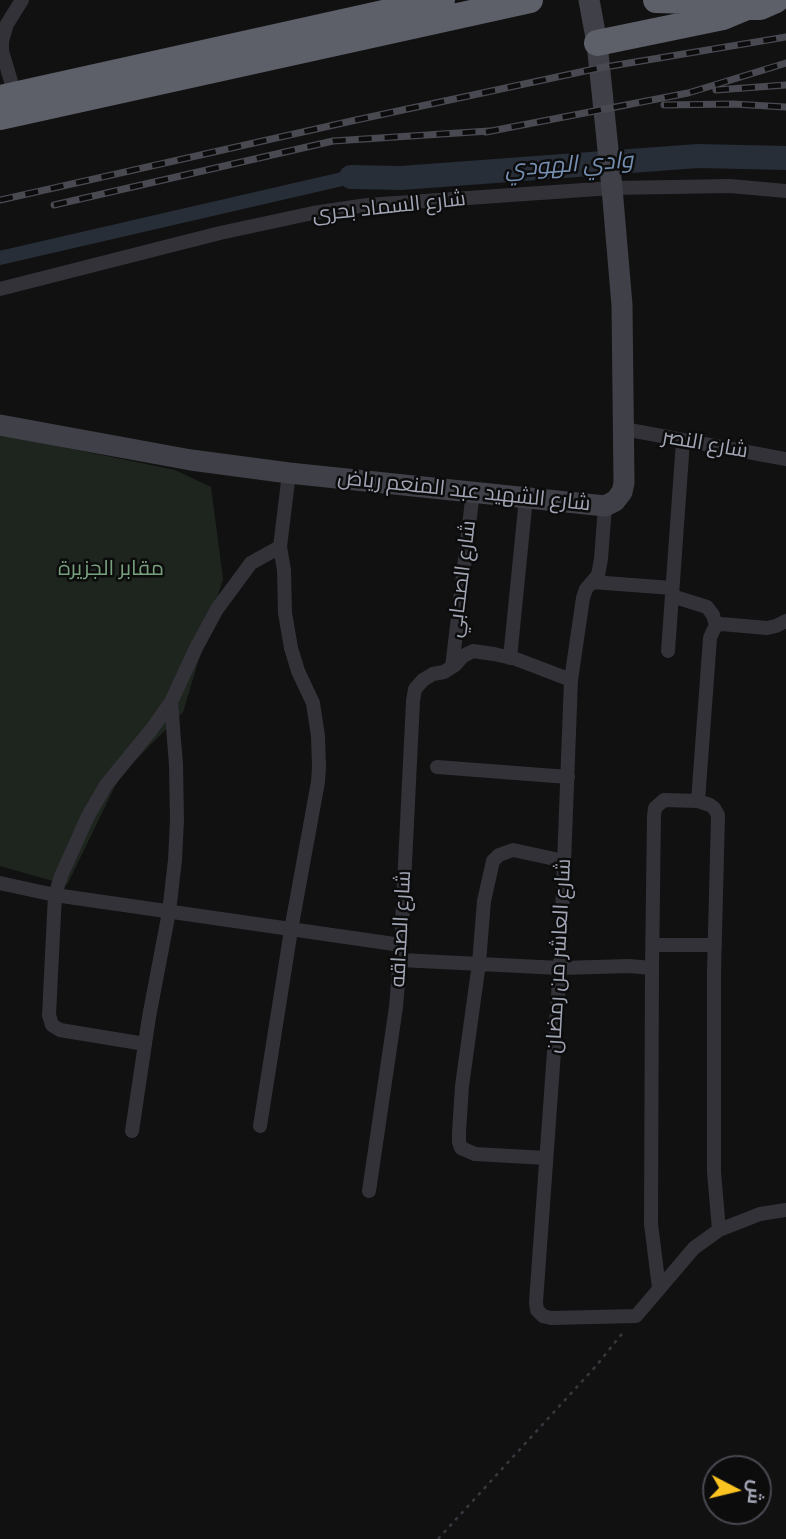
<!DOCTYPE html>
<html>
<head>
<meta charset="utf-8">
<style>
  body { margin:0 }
  #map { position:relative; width:786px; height:1539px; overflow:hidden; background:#111112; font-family:"IBM Plex Sans",Cairo,sans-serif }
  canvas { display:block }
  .north { position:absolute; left:702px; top:1455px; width:70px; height:70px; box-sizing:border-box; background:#0c0c0d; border:2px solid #484950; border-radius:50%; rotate:97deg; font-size:19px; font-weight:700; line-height:28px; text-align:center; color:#a1a5b4 }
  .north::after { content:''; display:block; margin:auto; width:24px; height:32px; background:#fbc420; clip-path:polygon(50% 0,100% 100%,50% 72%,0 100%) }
</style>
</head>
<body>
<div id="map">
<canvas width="786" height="1539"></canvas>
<div class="north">ش</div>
</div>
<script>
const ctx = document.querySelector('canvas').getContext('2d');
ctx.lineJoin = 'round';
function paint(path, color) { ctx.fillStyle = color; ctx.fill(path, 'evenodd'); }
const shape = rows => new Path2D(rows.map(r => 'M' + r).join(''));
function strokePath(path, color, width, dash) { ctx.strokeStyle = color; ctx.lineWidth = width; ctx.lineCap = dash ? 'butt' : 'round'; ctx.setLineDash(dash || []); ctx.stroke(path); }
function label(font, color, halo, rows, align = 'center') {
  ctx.font = font + ' "IBM Plex Sans",Cairo,sans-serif'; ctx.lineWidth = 5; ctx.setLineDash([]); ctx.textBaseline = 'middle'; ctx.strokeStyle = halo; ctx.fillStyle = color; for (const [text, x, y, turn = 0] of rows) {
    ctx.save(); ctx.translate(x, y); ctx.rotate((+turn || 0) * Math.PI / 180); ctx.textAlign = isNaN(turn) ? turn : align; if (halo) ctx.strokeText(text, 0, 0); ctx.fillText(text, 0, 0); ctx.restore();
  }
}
const green = shape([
  [0,434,175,470,211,487,223,579,183,712,120,776,67,885,0,866]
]);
const canal = shape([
  [0,258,351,177]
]);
const river = shape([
  [351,177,401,178,698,156,786,158]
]);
const path = shape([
  [438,1539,596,1366,625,1330]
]);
const street = shape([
  [15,95,2,51,2,41,7,24,22,0],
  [0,289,220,233,313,213,367,205,612,188,730,186,786,191],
  [624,429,786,459],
  [605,506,601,559,598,575,586,589,583,598,571,680,560,968,536,1302,537,1310,543,1316,551,1318,636,1316,694,1248,719,1230,760,1214,786,1210],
  [592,582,672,588],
  [672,596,707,607,713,615,716,626],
  [668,651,683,441],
  [510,658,526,498],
  [452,667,473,492],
  [437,767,568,777],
  [698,801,710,638,713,631,716,626,721,624,767,628,776,626,786,621],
  [0,883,55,895,401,945],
  [653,945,715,945],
  [400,960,560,968,629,966,652,968],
  [145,1044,60,1030,52,1025,49,1015,55,895,61,876,88,816,106,785,151,730,171,702,196,648,217,609,251,563,280,547,289,473],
  [260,1126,291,930,318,782,319,767,318,736,313,703,298,671,291,648,285,613,284,570,280,547],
  [132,1131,149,1017,169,912,175,860,177,820,176,765,171,702],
  [546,1158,475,1154,461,1148,459,1142,459,1132,462,1086,479,963,484,901,493,861,499,855,513,850,564,861],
  [369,1191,396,1007,401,945,413,701,415,689,423,680,433,674,444,672,455,665,463,656,473,651,494,654,516,659,571,680],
  [659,1288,651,1224,652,968,654,816,655,808,664,800,698,801,710,805,714,808,718,815,714,972,714,1172,719,1230]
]);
const secondary = shape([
  [0,425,191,460,289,473,605,506,615,501,622,492,624,483,622,305,612,188,597,43,589,0]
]);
const highway = shape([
  [656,0,729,2],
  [731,3,747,7,760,7,776,0],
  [597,43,723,17,747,7],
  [0,98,442,0],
  [0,117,530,0]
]);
const rail = shape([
  [716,90,786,85],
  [664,105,733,104,786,107],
  [486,132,688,93,786,63],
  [0,200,356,120,599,68,786,37],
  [54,205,333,141,489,131]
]);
const streetNames = [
  ["شارع السماد بحرى",389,207,-6],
  ["شارع النصر",705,444,10],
  ["شارع الشهيد عبد المنعم رياض",464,491,6],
  ["شارع الصحابي",462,579,-83],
  ["شارع الصداقه",401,929,-87],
  ["شارع العاشر من رمضان",559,956,-87]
];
const parkNames = [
  ["مقابر الجزيرة",111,569]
];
const waterNames = [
  ["وادي الهودي",569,165,-4]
];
paint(green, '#1d251e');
strokePath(canal, '#272e37', 14);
strokePath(river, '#272e37', 24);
strokePath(path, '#38393f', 2.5, [3.5, 5]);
strokePath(street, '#323238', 14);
strokePath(secondary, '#404148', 21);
strokePath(highway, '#5d5f69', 26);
strokePath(rail, '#494a51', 7);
strokePath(rail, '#0c0c0d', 4.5, [13]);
label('21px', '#a1a5b4', '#0c0c0d', streetNames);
label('21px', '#77a07d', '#0c0c0d', parkNames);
label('italic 23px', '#7690b2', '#0c0c0d', waterNames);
</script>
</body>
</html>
